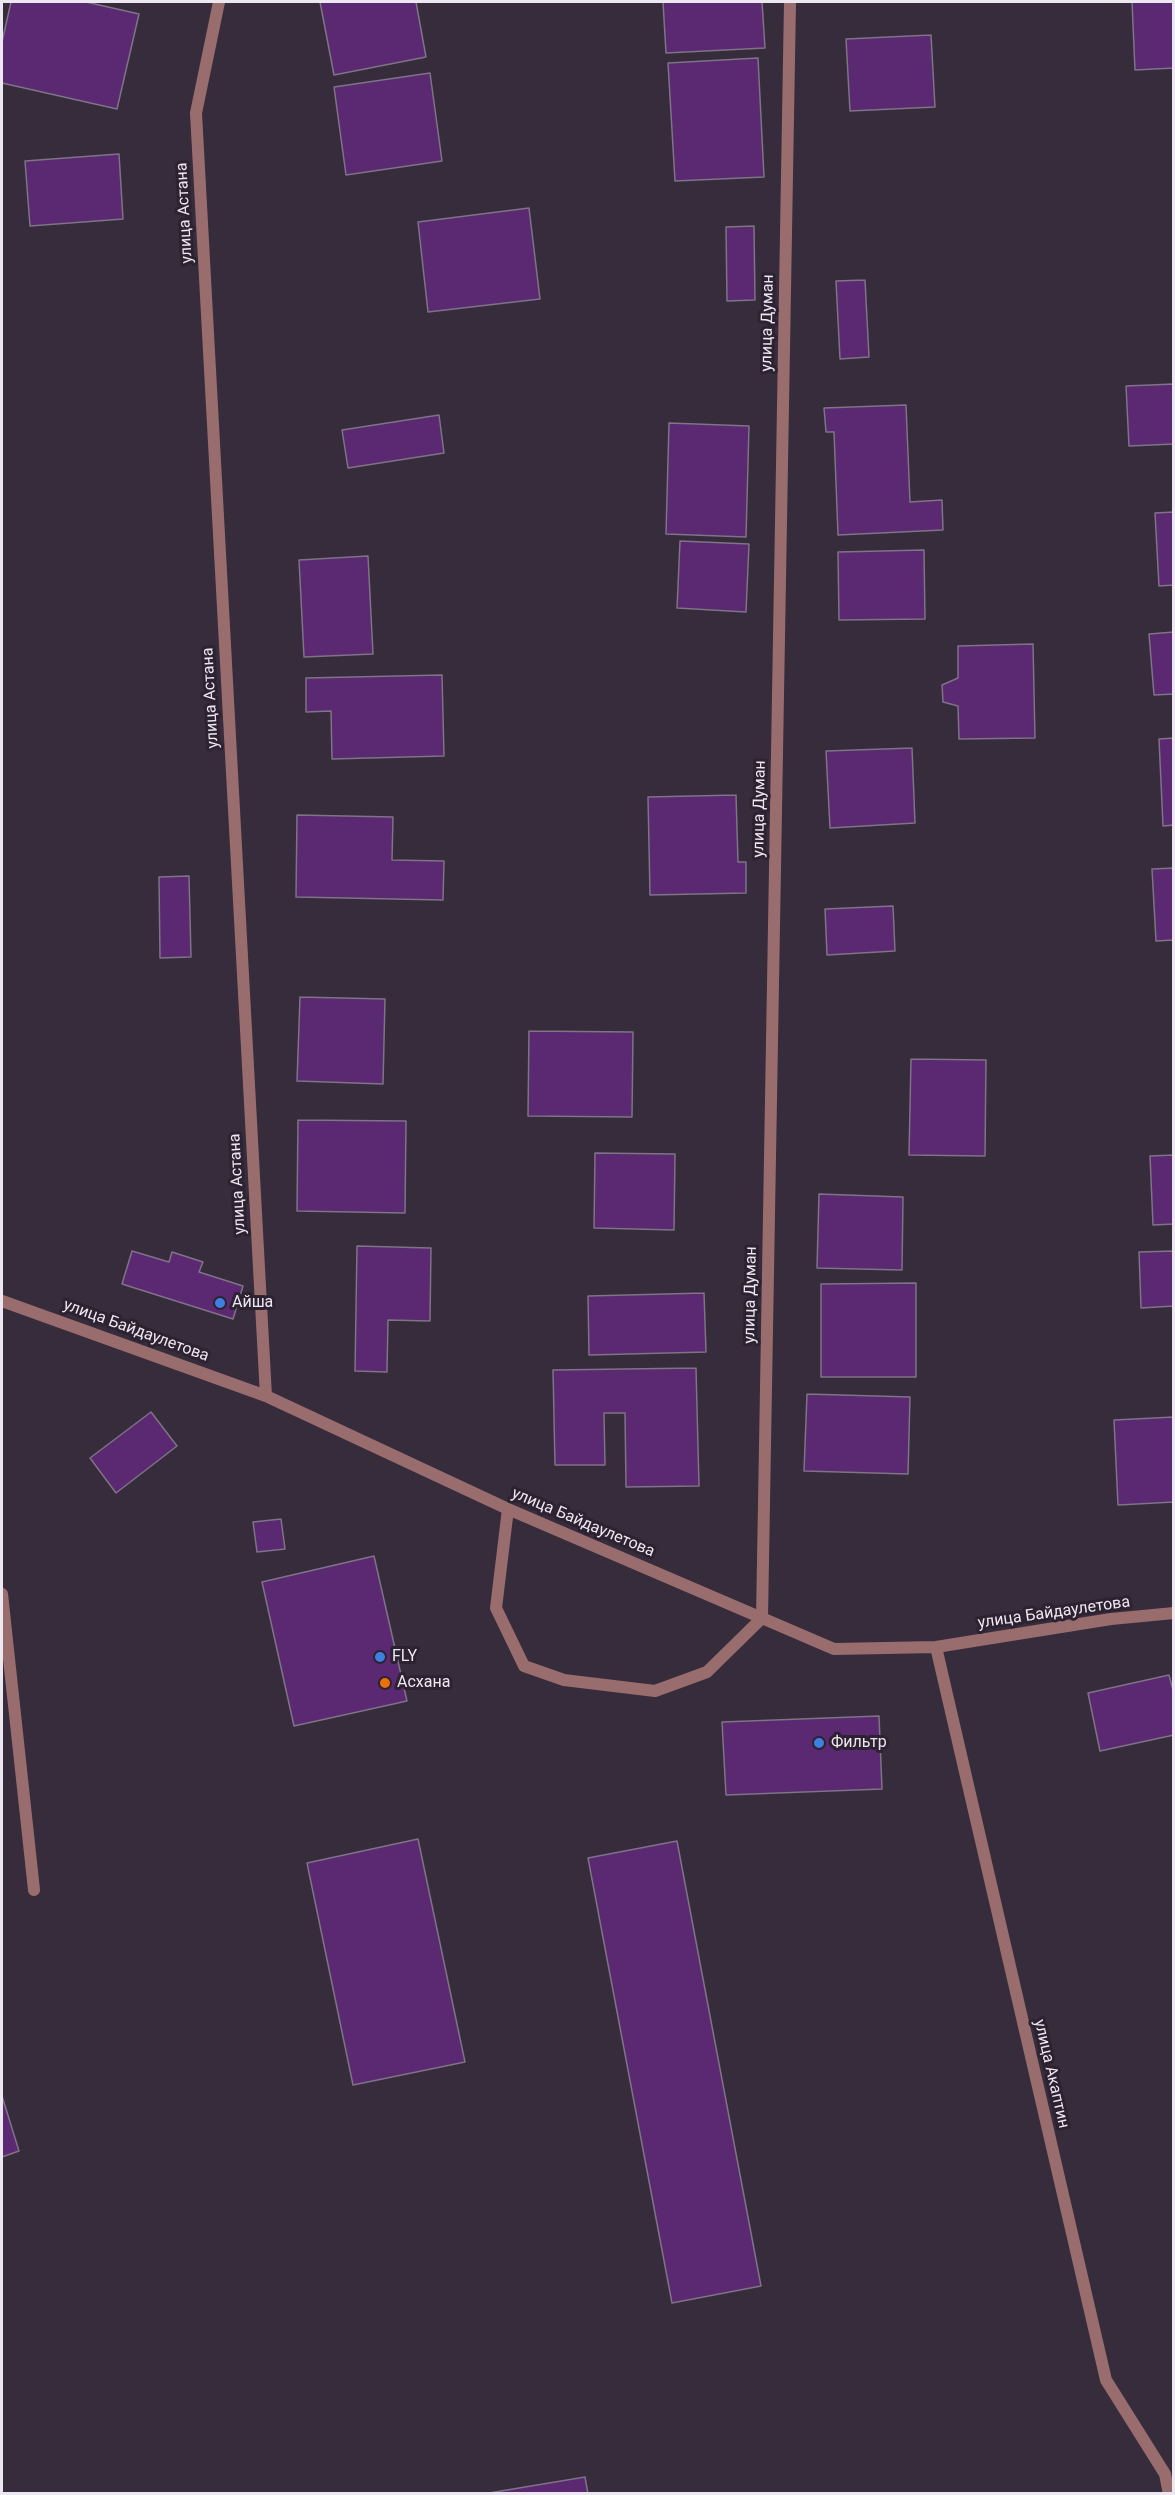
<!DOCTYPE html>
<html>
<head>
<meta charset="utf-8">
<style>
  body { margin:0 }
  #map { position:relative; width:1175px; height:2495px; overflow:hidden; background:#362c3c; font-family:Roboto,sans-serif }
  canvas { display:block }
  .frame { position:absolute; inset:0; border:3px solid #ede7f1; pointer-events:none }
</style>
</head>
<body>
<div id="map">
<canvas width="1175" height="2495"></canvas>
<div class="frame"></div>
</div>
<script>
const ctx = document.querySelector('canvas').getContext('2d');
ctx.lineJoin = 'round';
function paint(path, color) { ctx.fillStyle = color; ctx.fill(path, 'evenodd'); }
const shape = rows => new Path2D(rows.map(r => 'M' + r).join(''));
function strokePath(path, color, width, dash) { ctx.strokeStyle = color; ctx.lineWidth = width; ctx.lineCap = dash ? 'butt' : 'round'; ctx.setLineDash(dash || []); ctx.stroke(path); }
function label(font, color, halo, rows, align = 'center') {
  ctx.font = font + ' Roboto,sans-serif'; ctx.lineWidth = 6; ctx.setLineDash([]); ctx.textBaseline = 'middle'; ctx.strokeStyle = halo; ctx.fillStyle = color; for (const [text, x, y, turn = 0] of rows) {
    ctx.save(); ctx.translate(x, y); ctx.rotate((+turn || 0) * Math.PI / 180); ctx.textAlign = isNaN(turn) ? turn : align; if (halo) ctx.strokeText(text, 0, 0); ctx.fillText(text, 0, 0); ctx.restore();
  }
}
const building = shape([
  [11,2,86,2,139,14,117,109,2,83,2,42,11,2],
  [320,2,416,2,426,57,334,75,320,2],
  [663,2,762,2,765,48,666,53,663,2],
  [1132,2,1174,2,1174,68,1135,70,1132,2],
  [931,35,935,107,850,111,846,39,931,35],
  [758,58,764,177,675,181,668,63,758,58],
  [430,73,442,161,346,175,334,87,430,73],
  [119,154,123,219,30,226,25,161,119,154],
  [529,208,540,299,428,312,418,222,529,208],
  [754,226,755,300,727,301,726,227,754,226],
  [865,280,869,357,840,359,836,281,865,280],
  [1174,384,1174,444,1129,446,1126,386,1174,384],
  [906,405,910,502,942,500,943,530,838,535,834,432,826,432,824,408,906,405],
  [439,415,444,453,348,468,342,430,439,415],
  [669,423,749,426,746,537,666,534,669,423],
  [1174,512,1174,585,1159,586,1155,513,1174,512],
  [680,541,749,544,746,612,677,608,680,541],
  [924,550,925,619,839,620,838,552,924,550],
  [368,556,373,654,304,657,299,560,368,556],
  [1174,632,1174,694,1154,695,1149,634,1174,632],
  [1033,644,1035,738,959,739,958,706,943,702,942,685,958,678,958,646,1033,644],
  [442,675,444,756,332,759,331,711,306,712,306,678,442,675],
  [1174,738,1174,825,1163,826,1159,739,1174,738],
  [912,748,915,823,830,828,826,751,912,748],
  [736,795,738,862,746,862,746,893,650,895,648,797,736,795],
  [297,815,393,817,392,860,444,861,443,900,296,897,297,815],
  [1174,868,1174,940,1156,941,1152,869,1174,868],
  [189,876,191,957,160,958,159,877,189,876],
  [893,906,895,951,827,955,825,909,893,906],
  [300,997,385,999,383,1084,297,1081,300,997],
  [529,1031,633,1032,632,1117,528,1116,529,1031],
  [911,1059,986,1060,985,1156,909,1155,911,1059],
  [298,1120,406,1121,405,1213,297,1211,298,1120],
  [595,1153,675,1154,674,1230,594,1228,595,1153],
  [1174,1155,1174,1224,1153,1225,1150,1156,1174,1155],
  [819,1194,903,1197,902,1270,817,1268,819,1194],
  [357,1246,431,1248,430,1321,388,1320,387,1372,355,1371,357,1246],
  [132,1251,169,1262,172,1252,203,1262,199,1272,243,1286,233,1319,122,1284,132,1251],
  [1174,1251,1174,1306,1141,1308,1139,1252,1174,1251],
  [916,1283,916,1377,821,1377,821,1284,916,1283],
  [704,1293,706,1352,589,1355,588,1296,704,1293],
  [696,1368,699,1486,626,1487,625,1413,604,1413,605,1465,555,1465,553,1370,696,1368],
  [807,1394,910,1397,908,1474,804,1471,807,1394],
  [151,1412,177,1446,116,1493,90,1458,151,1412],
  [1174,1417,1174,1502,1118,1505,1114,1420,1174,1417],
  [281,1519,285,1549,257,1552,253,1522,281,1519],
  [374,1556,407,1701,294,1726,262,1582,374,1556],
  [1169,1675,1174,1694,1174,1735,1100,1751,1088,1693,1169,1675],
  [879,1716,882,1789,726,1795,722,1722,879,1716],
  [418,1839,465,2062,353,2085,307,1863,418,1839],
  [677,1841,761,2286,672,2303,588,1858,677,1841],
  [2,2096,19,2151,2,2157,2,2096],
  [585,2477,588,2494,483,2494,585,2477]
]);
const lane = shape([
  [508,1509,496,1608,524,1666,564,1680,655,1691,707,1672,762,1618]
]);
const street = shape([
  [219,2,196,113,266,1396],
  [2,1301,266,1396,508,1509,834,1649,936,1647,1111,1619,1174,1613],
  [2,1594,34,1890],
  [762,1618,790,2],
  [936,1647,1106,2380,1165,2474,1169,2494]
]);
const markers = [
  [220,1303,6,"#3f7fe0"],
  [380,1657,6,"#3f7fe0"],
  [385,1683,6,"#e8710a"],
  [819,1743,6,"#3f7fe0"]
];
const streetNames = [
  ["улица Астана",185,213,-93],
  ["улица Думан",768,323,-89],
  ["улица Астана",211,698,-93],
  ["улица Думан",760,809,-89],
  ["улица Астана",238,1184,-93],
  ["улица Думан",751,1295,-89],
  ["улица Байдаулетова",136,1331,20],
  ["улица Байдаулетова",583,1523,23],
  ["улица Байдаулетова",1054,1613,-8],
  ["улица Акаптин",1051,2074,77]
];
const poiNames = [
  ["Айша",232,1303],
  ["FLY",392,1657],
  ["Асхана",397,1683],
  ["Фильтр",831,1743]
];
paint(building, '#5a2972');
strokePath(building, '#7f7386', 1.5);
strokePath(lane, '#996d6e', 12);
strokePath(street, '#996d6e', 12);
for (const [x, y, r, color] of markers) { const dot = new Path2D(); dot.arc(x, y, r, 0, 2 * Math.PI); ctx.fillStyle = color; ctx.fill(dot); strokePath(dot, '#2c2231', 2); }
label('16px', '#ede7f1', '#2c2231', streetNames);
label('16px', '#ede7f1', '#2c2231', poiNames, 'left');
</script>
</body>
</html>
